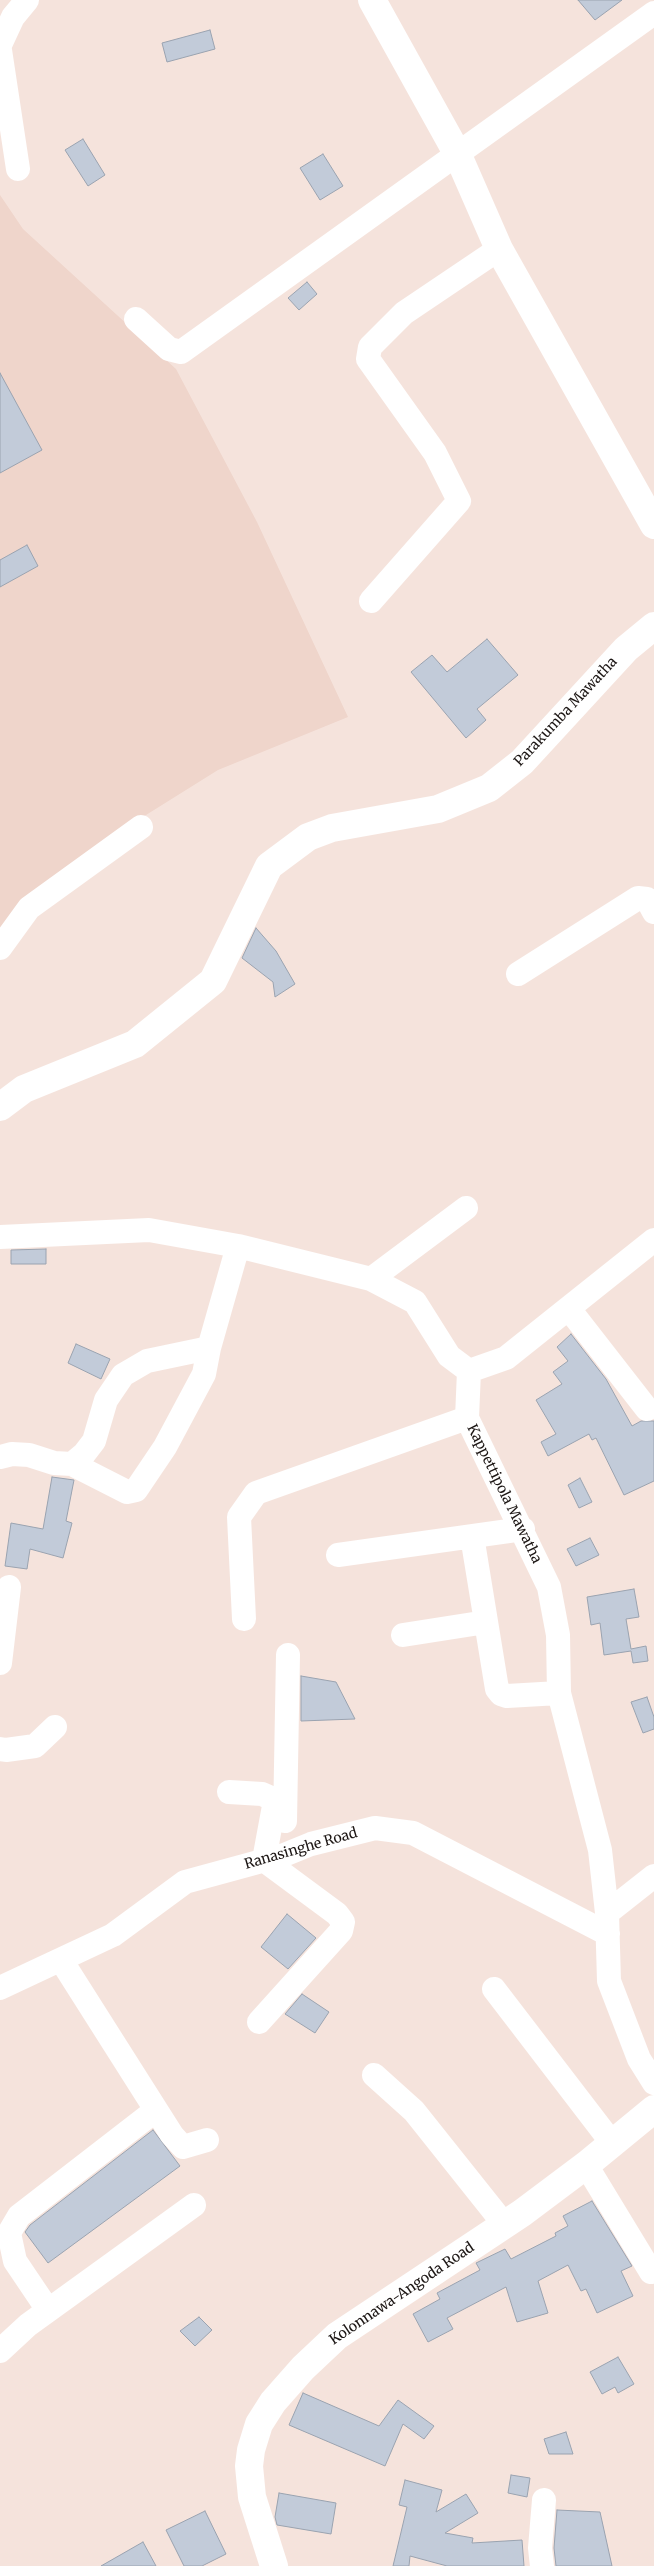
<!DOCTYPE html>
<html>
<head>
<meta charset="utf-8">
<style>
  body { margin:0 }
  canvas { display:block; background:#f5e3dc }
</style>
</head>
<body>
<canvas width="654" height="2566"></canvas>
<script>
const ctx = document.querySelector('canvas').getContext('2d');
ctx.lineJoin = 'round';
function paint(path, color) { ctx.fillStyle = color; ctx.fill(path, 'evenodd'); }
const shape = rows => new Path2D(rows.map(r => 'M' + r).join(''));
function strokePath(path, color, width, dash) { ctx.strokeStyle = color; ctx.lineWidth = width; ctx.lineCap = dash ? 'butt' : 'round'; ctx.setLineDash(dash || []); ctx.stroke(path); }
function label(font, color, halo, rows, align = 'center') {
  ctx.font = font + ' Merriweather,serif'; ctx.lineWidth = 4; ctx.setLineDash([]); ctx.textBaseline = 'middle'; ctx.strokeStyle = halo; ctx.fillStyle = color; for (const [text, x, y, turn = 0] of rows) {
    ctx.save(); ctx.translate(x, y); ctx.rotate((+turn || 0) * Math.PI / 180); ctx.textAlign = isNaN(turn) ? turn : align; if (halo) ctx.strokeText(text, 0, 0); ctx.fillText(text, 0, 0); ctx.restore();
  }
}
const built = shape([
  [0,195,23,229,176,369,257,522,348,717,218,770,130,825,0,938]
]);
const building = shape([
  [578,0,622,0,595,20,578,0],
  [210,30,215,49,167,62,162,43,210,30],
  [83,139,105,175,88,186,65,150,83,139],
  [323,154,343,186,320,200,300,168,323,154],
  [307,282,317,294,299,310,288,298,307,282],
  [0,373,42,450,0,473,0,373],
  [27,545,38,566,0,587,0,560,27,545],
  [487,639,518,675,477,709,486,720,466,738,411,672,432,655,447,672,487,639],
  [256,928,276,951,295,984,275,997,273,982,242,958,256,928],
  [46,1249,46,1264,11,1264,11,1250,46,1249],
  [571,1334,606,1379,632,1426,641,1421,654,1421,654,1481,624,1495,596,1438,592,1440,589,1434,548,1456,541,1442,556,1434,536,1400,562,1384,553,1372,568,1361,557,1347,571,1334],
  [76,1344,110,1359,101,1379,68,1363,76,1344],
  [52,1477,74,1480,66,1521,72,1523,63,1558,30,1549,27,1569,5,1566,11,1523,43,1529,52,1477],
  [580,1478,592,1502,579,1508,568,1485,580,1478],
  [590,1538,599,1555,576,1566,567,1549,590,1538],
  [634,1589,639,1617,626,1619,631,1649,646,1646,648,1661,633,1663,631,1651,604,1655,600,1623,591,1625,587,1597,634,1589],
  [301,1676,336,1682,355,1719,301,1721,301,1676],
  [647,1697,654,1717,654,1729,643,1733,631,1702,647,1697],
  [287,1914,316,1938,288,1969,261,1947,287,1914],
  [302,1994,329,2012,315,2033,285,2014,302,1994],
  [153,2130,180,2166,48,2263,25,2232,30,2225,153,2130],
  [592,2201,632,2266,621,2271,633,2296,597,2313,586,2289,581,2291,568,2265,538,2281,548,2313,517,2322,506,2287,447,2318,453,2329,428,2342,413,2314,440,2299,437,2293,480,2270,476,2263,505,2249,511,2259,556,2236,555,2233,568,2226,563,2216,592,2201],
  [199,2317,212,2330,195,2346,180,2331,199,2317],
  [618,2357,634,2384,618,2393,615,2387,602,2394,590,2372,618,2357],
  [303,2393,379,2426,398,2400,434,2426,424,2439,403,2424,385,2466,289,2425,303,2393],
  [566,2432,573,2454,549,2454,544,2439,566,2432],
  [511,2475,530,2478,527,2497,508,2493,511,2475],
  [405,2480,442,2490,436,2512,466,2494,478,2513,445,2533,473,2538,472,2543,522,2540,524,2566,447,2566,410,2556,409,2566,393,2566,407,2507,399,2505,405,2480],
  [279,2493,336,2503,331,2534,277,2525,275,2517,279,2493],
  [557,2510,600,2512,612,2566,556,2566,554,2548,557,2510],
  [205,2511,226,2554,202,2566,184,2566,166,2530,205,2511],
  [143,2542,156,2566,101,2566,143,2542]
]);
const minor = shape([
  [0,45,13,17,27,0],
  [0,50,18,169],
  [136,319,169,349,181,352,654,13],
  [371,601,459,501,435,453,368,359,370,347,404,313,499,249],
  [0,948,29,908,141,827],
  [518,974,638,898,647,899,654,912],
  [0,1237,149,1230,238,1246,371,1279,415,1302,449,1356,469,1371,467,1418,549,1587,558,1635,559,1693,600,1850,607,1913,609,1981,639,2059,654,2083],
  [371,1279,466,1208],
  [569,1309,647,1409],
  [469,1371,506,1358,654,1240],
  [0,1457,12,1454,29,1455,54,1463,72,1464,84,1454,94,1441,106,1400,123,1375,147,1361,209,1348,238,1246],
  [72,1464,127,1492,136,1490,165,1447,204,1374,209,1348],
  [472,1536,497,1689,501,1694,507,1696,559,1693],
  [338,1555,523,1529],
  [244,1619,239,1517,256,1493,467,1418],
  [403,1635,486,1622],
  [0,1663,9,1587],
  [0,1749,6,1750,35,1746,55,1727],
  [229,1792,262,1794,271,1798,274,1806,264,1860,337,1914,343,1922,341,1931,259,2022],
  [285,1821,288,1655],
  [607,1913,654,1876],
  [61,1960,172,2135,183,2147,207,2140],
  [0,1988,113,1935,185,1882,284,1855,311,1844,375,1828,413,1833,608,1934],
  [494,1989,612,2143],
  [374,2075,414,2111,504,2224],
  [586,2165,651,2272],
  [48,2310,15,2261,9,2233,19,2216,156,2110],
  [0,2351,28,2325,194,2205],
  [542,2566,540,2548,544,2500]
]);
const major = shape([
  [372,0,457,153,499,249,654,525],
  [0,1107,24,1089,135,1044,213,981,269,866,308,837,332,828,438,809,489,788,522,762,626,649,654,626],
  [274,2566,252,2497,249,2466,251,2450,259,2424,273,2402,303,2368,337,2336,522,2213,586,2165,654,2109]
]);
const streetNames = [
  ["Parakumba Mawatha",566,712,-47],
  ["Kappettipola Mawatha",504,1494,64],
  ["Ranasinghe Road",301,1849,-16],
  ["Kolonnawa-Angoda Road",402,2294,-34]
];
paint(built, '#efd5cb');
paint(building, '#c2cbd9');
strokePath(building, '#9aa3b0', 1);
strokePath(minor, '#fff', 24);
strokePath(major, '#fff', 28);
label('14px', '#1c1614', '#fff', streetNames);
</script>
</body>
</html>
